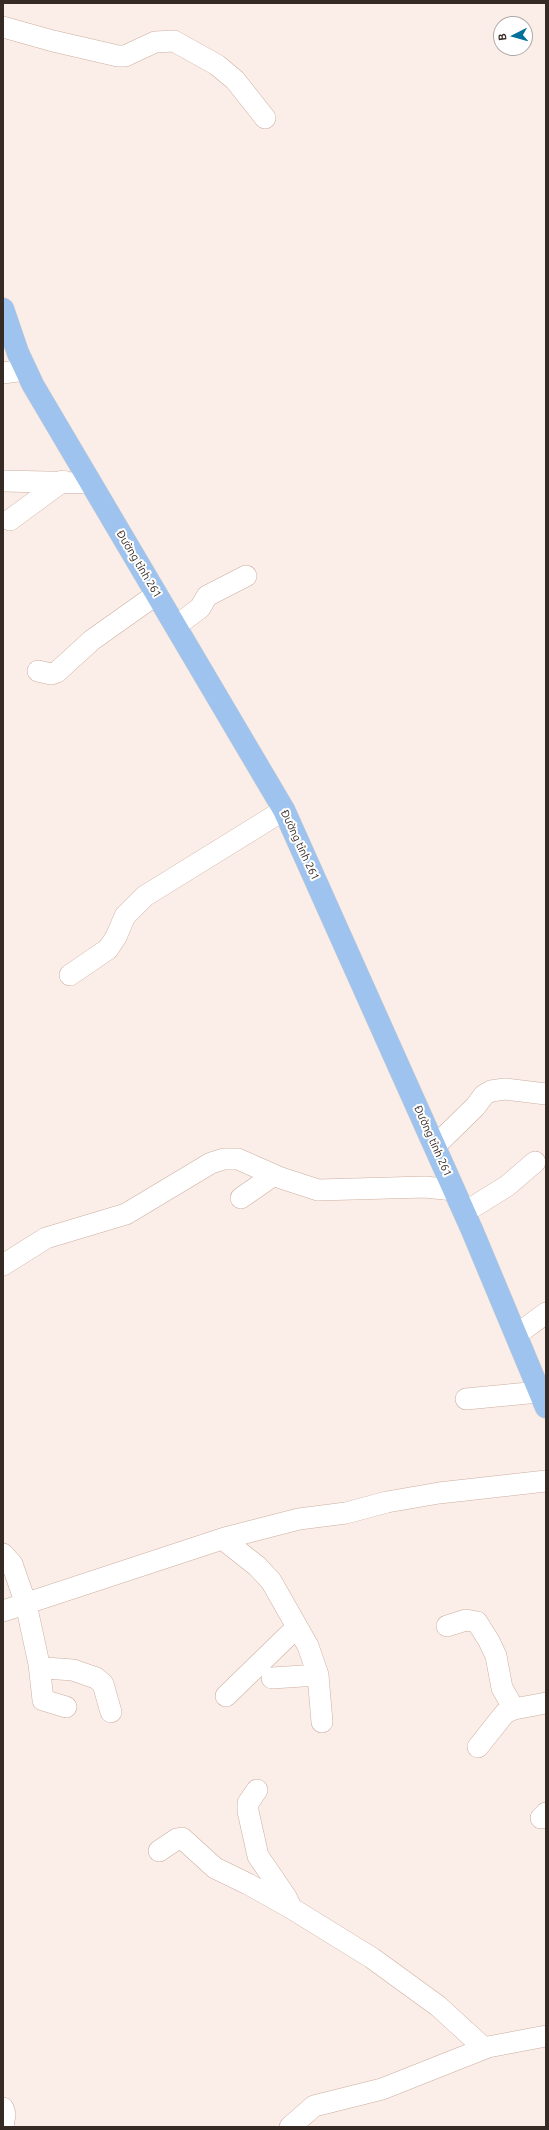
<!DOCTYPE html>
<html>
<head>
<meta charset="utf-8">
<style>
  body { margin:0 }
  #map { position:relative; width:549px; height:2130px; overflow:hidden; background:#fbeee8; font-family:Ubuntu,sans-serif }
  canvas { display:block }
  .frame { position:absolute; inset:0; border:4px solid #362a24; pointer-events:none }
  .north { position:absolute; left:493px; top:16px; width:40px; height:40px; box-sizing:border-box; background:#fff; border:1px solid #afaaa7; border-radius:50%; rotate:264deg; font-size:11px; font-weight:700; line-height:16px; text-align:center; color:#362a24 }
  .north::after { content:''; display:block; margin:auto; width:14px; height:18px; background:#03709c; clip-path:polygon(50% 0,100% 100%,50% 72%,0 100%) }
</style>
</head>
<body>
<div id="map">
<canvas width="549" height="2130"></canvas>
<div class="frame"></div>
<div class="north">B</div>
</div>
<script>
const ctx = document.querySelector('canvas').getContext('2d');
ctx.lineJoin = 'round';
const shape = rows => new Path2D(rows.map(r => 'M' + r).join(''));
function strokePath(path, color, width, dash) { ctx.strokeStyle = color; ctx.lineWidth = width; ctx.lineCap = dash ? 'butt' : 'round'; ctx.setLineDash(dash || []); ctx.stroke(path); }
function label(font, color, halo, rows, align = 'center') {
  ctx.font = font + ' Ubuntu,sans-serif'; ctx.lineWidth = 4; ctx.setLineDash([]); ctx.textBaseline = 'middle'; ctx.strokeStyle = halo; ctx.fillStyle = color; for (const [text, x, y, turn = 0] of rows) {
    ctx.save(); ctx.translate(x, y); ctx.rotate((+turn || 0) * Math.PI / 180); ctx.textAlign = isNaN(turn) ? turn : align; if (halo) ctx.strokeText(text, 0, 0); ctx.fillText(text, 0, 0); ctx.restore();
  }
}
const minor = shape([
  [3,27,53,41,118,56,125,56,155,42,174,41,217,65,235,80,265,118],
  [3,373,25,370],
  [3,481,90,483],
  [10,520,63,481],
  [176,626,200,608,207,596,246,576],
  [38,671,51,674,57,672,92,640,157,594],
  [70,975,108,949,116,937,125,916,145,896,284,810],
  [435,1146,475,1107,484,1095,491,1091,505,1089,546,1094],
  [241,1198,274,1175],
  [465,1212,507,1186,535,1162],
  [3,1265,46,1238,126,1214,211,1163,224,1159,238,1159,281,1178,318,1190,425,1187,454,1190],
  [516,1335,546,1313],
  [466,1399,539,1392],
  [225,1538,229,1544,257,1566,271,1581,308,1646,318,1675,322,1722],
  [3,1554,12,1564,26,1604,39,1664,45,1668,73,1670,96,1678,103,1684,111,1712],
  [3,1611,225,1538,299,1519,346,1513,387,1502,439,1493,546,1481],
  [447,1626,466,1620,477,1622,489,1641,496,1656,502,1688,514,1709],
  [39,1664,43,1700,66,1707],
  [272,1678,318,1675],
  [226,1696,297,1627],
  [478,1747,505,1713,514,1709,546,1703],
  [257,1790,248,1803,248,1811,258,1856,286,1897,291,1907],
  [541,1818,546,1813],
  [159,1851,177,1839,182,1838,215,1868,248,1884,291,1908,372,1958,438,2006,484,2048],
  [3,2108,5,2114,3,2127],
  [290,2127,314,2106,382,2089,488,2047,546,2036]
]);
const major = shape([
  [3,309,18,353,33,385,284,810,472,1230,546,1407]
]);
const streetNames = [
  ["Đường tỉnh 261",139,564,59],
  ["Đường tỉnh 261",300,845,65],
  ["Đường tỉnh 261",433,1141,66]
];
strokePath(minor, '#ccae9f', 22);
strokePath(major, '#d3d0cf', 23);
strokePath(minor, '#fff', 21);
strokePath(major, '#9dc3ee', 22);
label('11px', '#362a24', '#fff', streetNames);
</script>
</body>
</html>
